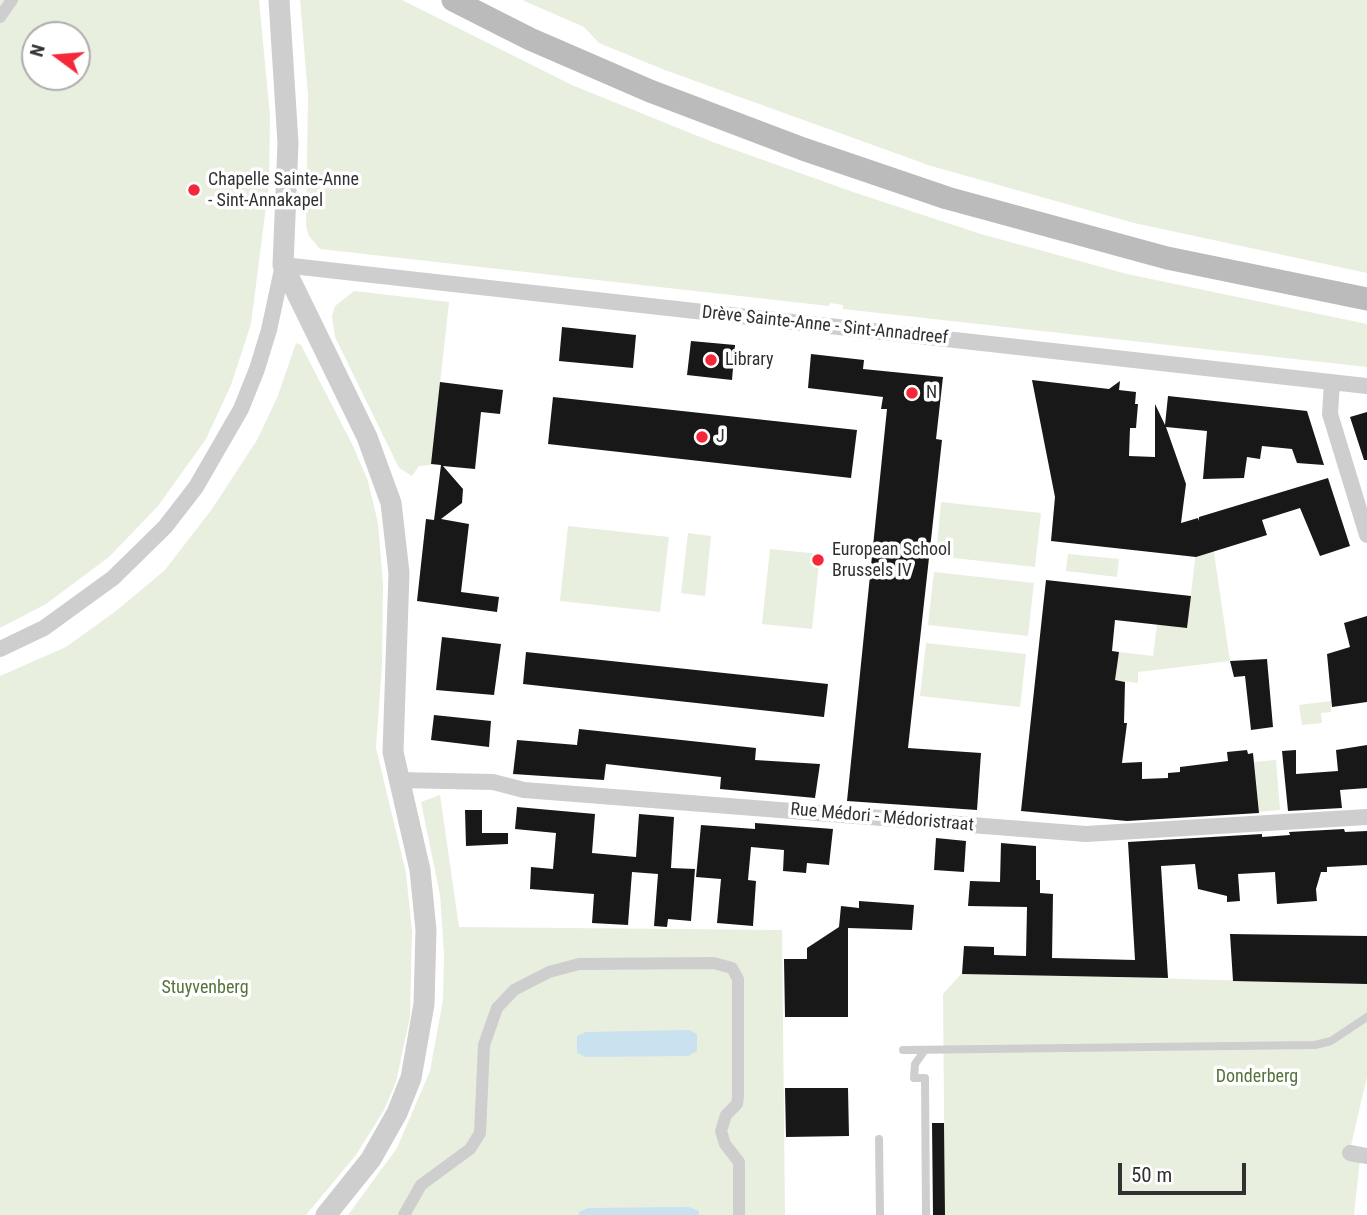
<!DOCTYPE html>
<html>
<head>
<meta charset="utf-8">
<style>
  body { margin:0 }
  #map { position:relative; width:1367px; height:1215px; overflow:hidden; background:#fff; font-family:"Roboto Condensed",sans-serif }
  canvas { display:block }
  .north { position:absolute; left:21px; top:21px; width:70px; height:70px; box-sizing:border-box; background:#fff; border:2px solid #adadad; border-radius:50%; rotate:286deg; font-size:19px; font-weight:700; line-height:28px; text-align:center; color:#313131 }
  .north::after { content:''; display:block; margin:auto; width:24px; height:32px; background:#f42838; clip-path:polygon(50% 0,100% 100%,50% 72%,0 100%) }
  .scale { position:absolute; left:1118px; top:1163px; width:128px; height:32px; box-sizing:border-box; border:4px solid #313131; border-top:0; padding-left:9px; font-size:21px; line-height:24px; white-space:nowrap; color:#313131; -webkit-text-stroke:5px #fff; paint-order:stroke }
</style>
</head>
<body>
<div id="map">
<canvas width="1367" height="1215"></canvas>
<div class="north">N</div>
<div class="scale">50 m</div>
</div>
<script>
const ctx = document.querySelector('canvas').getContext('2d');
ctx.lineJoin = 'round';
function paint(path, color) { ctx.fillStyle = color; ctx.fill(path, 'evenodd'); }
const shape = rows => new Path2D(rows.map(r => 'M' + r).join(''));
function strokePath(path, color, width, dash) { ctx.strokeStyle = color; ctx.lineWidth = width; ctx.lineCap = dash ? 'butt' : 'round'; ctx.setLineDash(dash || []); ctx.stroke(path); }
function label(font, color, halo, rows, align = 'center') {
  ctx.font = font + ' "Roboto Condensed",sans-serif'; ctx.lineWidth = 7; ctx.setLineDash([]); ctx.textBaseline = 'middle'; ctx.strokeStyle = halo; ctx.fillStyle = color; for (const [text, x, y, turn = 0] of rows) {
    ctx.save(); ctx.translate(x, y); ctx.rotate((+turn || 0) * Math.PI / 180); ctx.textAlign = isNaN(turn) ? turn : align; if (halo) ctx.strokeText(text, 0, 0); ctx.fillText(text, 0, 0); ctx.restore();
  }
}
const green = shape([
  [0,0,259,0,270,116,269,183,251,324,231,385,206,439,158,506,109,557,46,604,0,628],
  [35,35,77,35,77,77,35,77],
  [300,0,402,0,572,85,710,141,856,193,981,234,1127,274,1367,324,1367,367,843,309,843,305,830,303,829,306,320,249,309,236,306,226,308,95],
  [522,0,1367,0,1367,273,1134,223,931,166,662,69,599,43,584,27],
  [354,291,449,302,431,465,419,466,412,476,399,468,335,337,332,316,335,306],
  [296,343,301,345,352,444,368,481,378,523,383,584,382,665,376,748,406,873,412,931,410,1017,396,1082,384,1110,356,1155,306,1215,0,1215,0,676,66,647,116,611,165,570,212,509,257,440,277,398],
  [941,502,1041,513,1035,567,936,556],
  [1199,525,1210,526,1230,661,1138,672,1138,683,1115,680,1119,652,1153,656,1157,624,1187,628],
  [568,526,669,537,660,612,560,601],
  [688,533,711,536,705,596,681,593],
  [770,549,820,554,812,629,762,624],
  [1068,554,1119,559,1117,577,1066,571],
  [934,572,1034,583,1028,636,928,625],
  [926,643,1026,654,1020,707,920,696],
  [1331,701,1331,712,1321,713,1322,723,1302,725,1299,705],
  [1276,760,1280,810,1259,812,1254,762],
  [440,795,459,927,782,930,785,1215,348,1215,397,1148,430,1071,443,1000,444,953,440,895,421,802],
  [962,973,1367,984,1367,1077,1348,1158,1360,1160,1354,1215,945,1215,943,994]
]);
const water = shape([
  [689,1030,697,1034,697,1051,688,1056,586,1057,577,1053,577,1036,586,1032],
  [689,1207,699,1211,699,1215,579,1215,579,1212,588,1208]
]);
const building = shape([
  [562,327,636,335,633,368,559,361],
  [691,341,735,345,732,380,687,375],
  [811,354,864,360,863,369,943,377,936,439,942,440,908,748,981,753,977,810,847,801,887,409,881,409,883,397,808,388],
  [1032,380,1109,389,1120,381,1119,390,1136,392,1135,404,1138,404,1136,428,1130,428,1129,456,1155,457,1155,404,1165,425,1168,396,1307,411,1324,465,1297,463,1292,449,1262,446,1260,459,1247,457,1244,478,1203,479,1207,431,1166,427,1186,484,1181,523,1198,518,1199,521,1199,517,1328,478,1350,546,1320,556,1300,508,1262,520,1267,535,1196,557,1051,541,1055,497],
  [440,382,503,390,500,414,481,412,475,469,443,466,463,489,462,503,441,519,469,524,461,592,499,597,497,612,417,601,426,519,434,520,441,465,431,464],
  [553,397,857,430,851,478,548,444],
  [1367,412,1367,460,1364,460,1350,417],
  [1046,580,1191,596,1187,628,1115,620,1112,651,1119,652,1115,680,1125,682,1124,723,1127,723,1122,763,1142,762,1142,779,1168,778,1168,773,1180,772,1180,767,1228,761,1227,752,1247,750,1248,754,1253,753,1259,813,1127,821,1021,811],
  [1367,616,1367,702,1332,707,1327,654,1350,647,1344,623],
  [442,637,501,644,494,695,436,690],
  [526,652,828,684,824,717,523,684],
  [1267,659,1273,727,1251,730,1245,676,1234,677,1230,661],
  [434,715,491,721,489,747,431,740],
  [579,729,756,748,755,760,820,764,815,798,720,789,721,777,606,764,604,780,513,774,517,740,577,745],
  [1367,745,1367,788,1340,790,1342,808,1288,811,1282,751,1296,750,1296,774,1338,771,1336,750],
  [517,807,595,814,592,853,636,857,639,814,674,817,671,868,695,869,691,921,668,919,667,927,654,926,658,874,632,872,628,925,592,923,594,894,530,889,531,867,553,869,556,833,515,829],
  [465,810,482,810,482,833,508,833,508,844,466,846],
  [755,823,833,829,829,865,807,863,806,873,783,871,784,850,751,847,748,880,756,881,753,926,717,923,721,879,696,877,701,825,755,829],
  [1344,829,1345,832,1367,831,1367,865,1327,867,1327,872,1321,872,1316,889,1317,901,1277,904,1275,872,1238,874,1240,901,1227,902,1227,896,1198,889,1195,864,1161,866,1168,978,962,974,964,946,994,947,994,955,1026,956,1027,907,968,906,970,881,1000,882,1001,843,1036,846,1036,880,1040,880,1040,893,1053,894,1052,958,1135,960,1128,842,1262,834,1262,837,1290,835,1289,832],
  [936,838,966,841,964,872,934,870],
  [859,901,914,905,912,930,848,928,848,1017,785,1017,784,959,807,959,807,948,839,927,841,906,859,908],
  [1230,934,1367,936,1367,984,1233,981],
  [785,1088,848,1088,849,1136,786,1137],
  [932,1123,944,1123,945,1215,933,1215]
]);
const service = shape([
  [903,1050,1315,1045,1331,1041,1367,1017],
  [925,1050,915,1064,914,1078,925,1078,926,1215],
  [879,1139,880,1215]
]);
const pedestrian = shape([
  [0,17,12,0],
  [404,1215,421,1185,470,1149,480,1133,484,1045,497,1008,514,990,549,972,579,964,714,963,732,968,738,979,738,1097,737,1104,726,1115,721,1131,725,1144,739,1162,739,1215]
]);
const minor = shape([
  [1332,382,1330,414,1367,535],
  [0,649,44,628,113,578,165,527,196,487,241,409,257,369,269,330,283,265,1367,386],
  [398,780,493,782,524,790,1086,834,1367,817],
  [1350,1153,1367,1156]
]);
const tertiary = shape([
  [279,0,288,143,283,265,367,437,391,503,399,573,393,752,420,870,426,930,424,1004,411,1078,397,1113,371,1159,326,1215]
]);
const secondary = shape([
  [453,0,530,39,650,91,803,149,947,198,1167,258,1367,299]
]);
const markers = [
  [194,190,7,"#f42838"],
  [711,360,7,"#f42838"],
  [912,393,7,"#f42838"],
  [702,437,7,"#f42838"],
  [818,560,7,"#f42838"]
];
const poiNames = [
  ["Chapelle Sainte-Anne",208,180],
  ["- Sint-Annakapel",208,201],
  ["Library",725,360],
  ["N",926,393],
  ["J",716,437],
  ["European School",832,550],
  ["Brussels IV",832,571]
];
const streetNames = [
  ["Drève Sainte-Anne - Sint-Annadreef",825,326,6],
  ["Rue Médori - Médoristraat",882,818,5]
];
const parkNames = [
  ["Stuyvenberg",205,988],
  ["Donderberg",1257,1077]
];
paint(green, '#e8efdf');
paint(water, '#cae1f0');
paint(building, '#181818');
strokePath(service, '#cecece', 8);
strokePath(pedestrian, '#cecece', 12);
strokePath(minor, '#cecece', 16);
strokePath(tertiary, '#cecece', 21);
strokePath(secondary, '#bbb', 23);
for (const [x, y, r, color] of markers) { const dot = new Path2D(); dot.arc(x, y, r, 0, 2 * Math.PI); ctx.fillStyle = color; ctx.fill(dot); strokePath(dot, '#fff', 2.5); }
label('18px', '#313131', '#fff', poiNames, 'left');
label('18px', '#313131', '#fff', streetNames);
label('18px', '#54723a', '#fff', parkNames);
</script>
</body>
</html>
